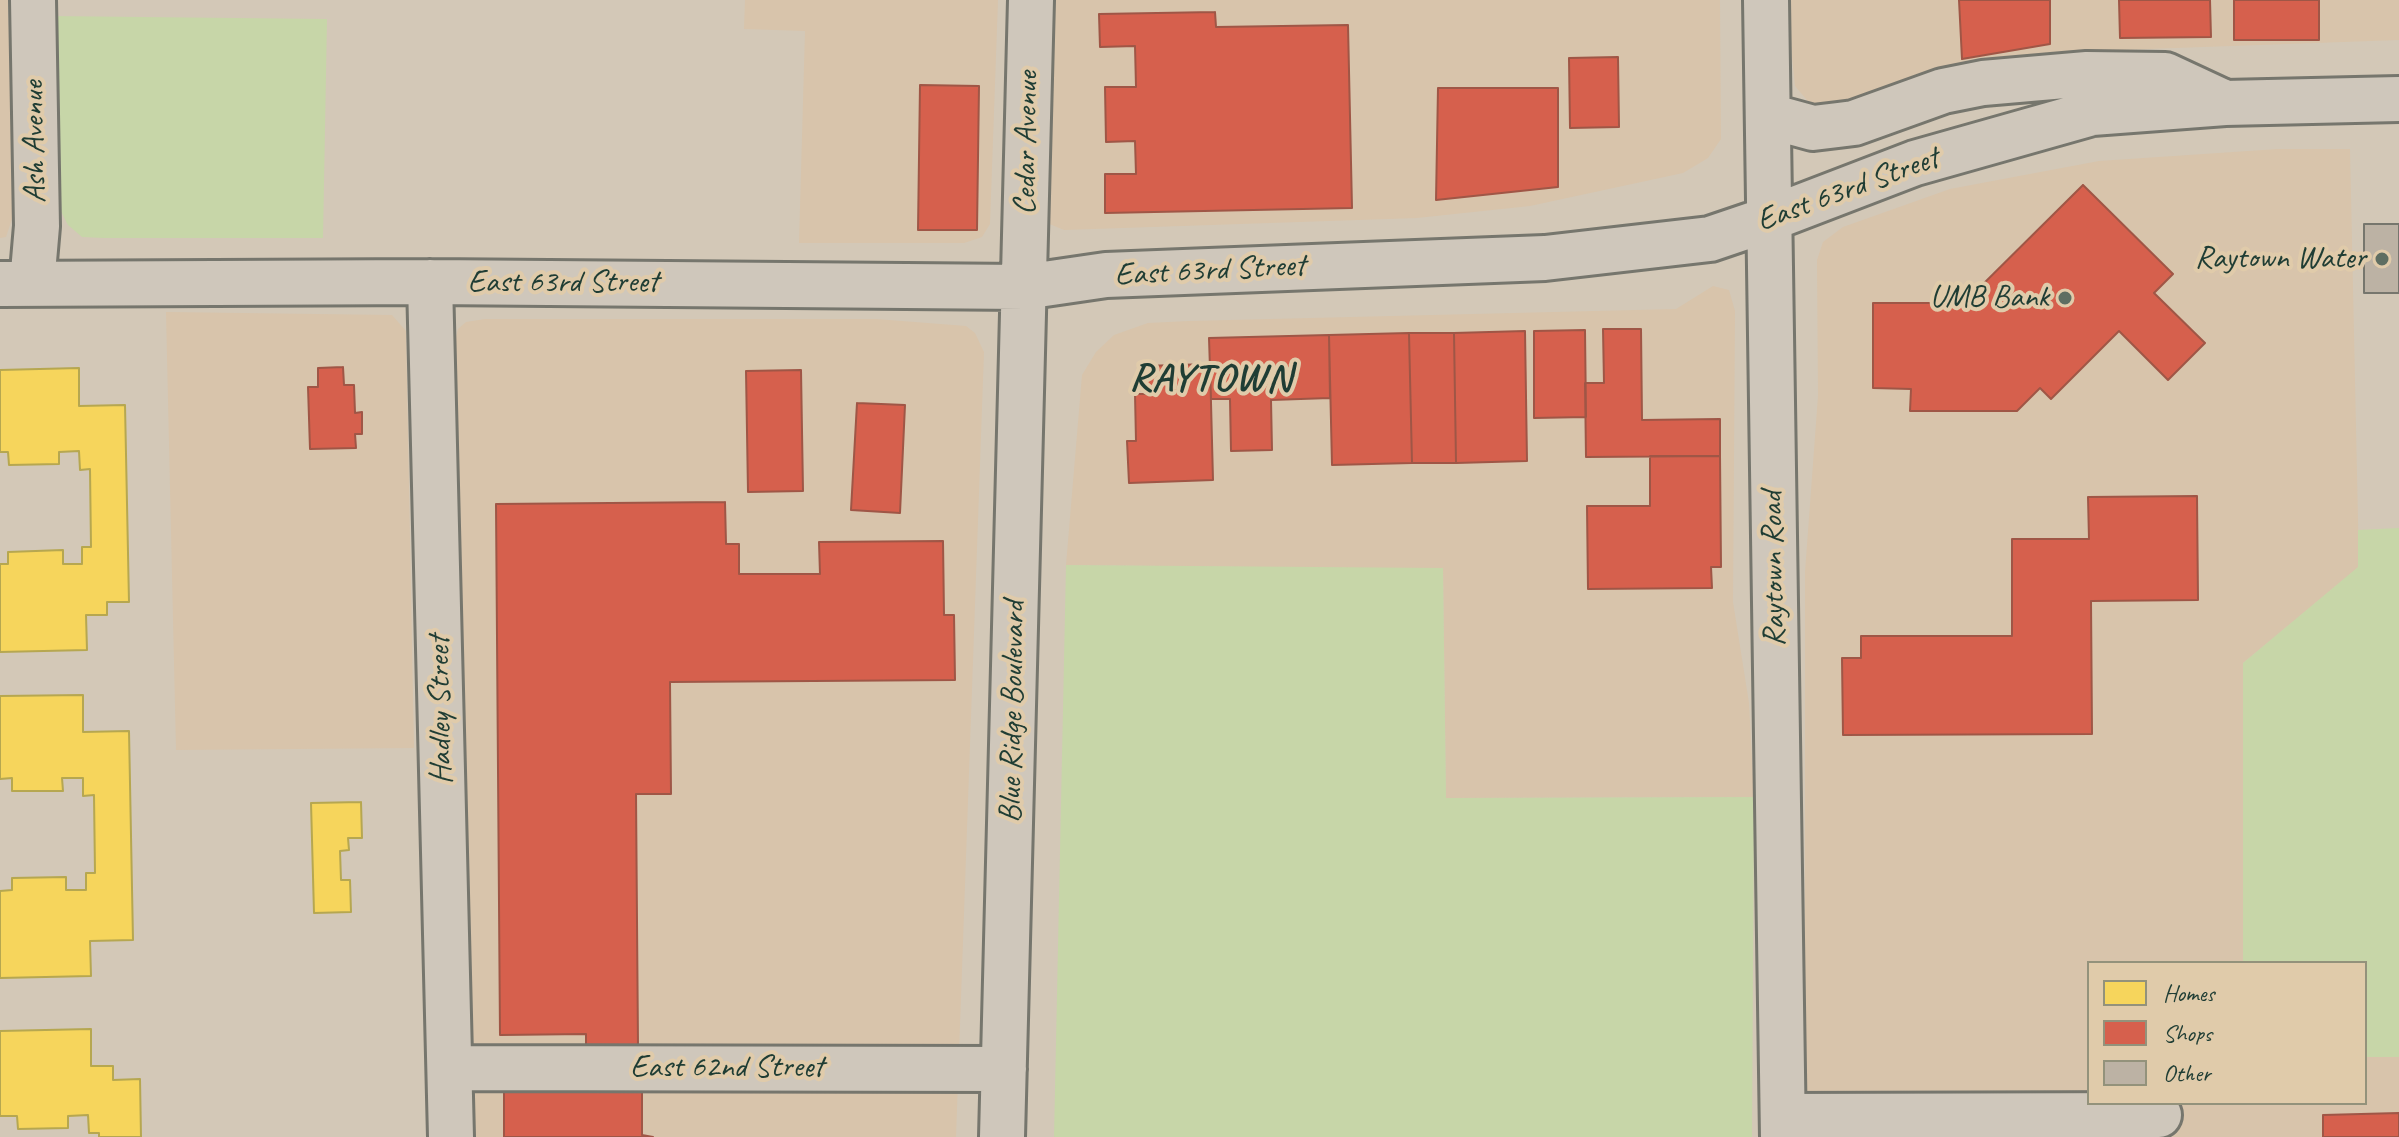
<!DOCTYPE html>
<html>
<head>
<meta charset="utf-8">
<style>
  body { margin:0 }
  #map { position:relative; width:2399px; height:1137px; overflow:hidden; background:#d3c8b7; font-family:Caveat,sans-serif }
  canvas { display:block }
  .legend { position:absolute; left:2087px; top:961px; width:280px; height:144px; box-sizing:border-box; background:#e0cbaa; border:2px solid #93927b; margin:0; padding:10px 14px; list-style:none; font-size:24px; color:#1f3d34 }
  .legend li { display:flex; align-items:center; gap:16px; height:40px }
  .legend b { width:40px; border:2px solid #93927b }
</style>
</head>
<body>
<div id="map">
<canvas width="2399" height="1137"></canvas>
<ul class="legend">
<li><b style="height:22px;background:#f6d55c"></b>Homes</li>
<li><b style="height:22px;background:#d6604d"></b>Shops</li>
<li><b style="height:22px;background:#bcb2a4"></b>Other</li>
</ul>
</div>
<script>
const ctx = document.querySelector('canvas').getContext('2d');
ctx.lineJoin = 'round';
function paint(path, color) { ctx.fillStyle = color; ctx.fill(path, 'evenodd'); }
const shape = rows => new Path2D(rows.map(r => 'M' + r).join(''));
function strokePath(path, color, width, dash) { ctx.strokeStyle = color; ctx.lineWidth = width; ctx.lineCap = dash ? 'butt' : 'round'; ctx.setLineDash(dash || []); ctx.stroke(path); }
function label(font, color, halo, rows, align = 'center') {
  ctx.font = font + ' Caveat,sans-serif'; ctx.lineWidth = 8; ctx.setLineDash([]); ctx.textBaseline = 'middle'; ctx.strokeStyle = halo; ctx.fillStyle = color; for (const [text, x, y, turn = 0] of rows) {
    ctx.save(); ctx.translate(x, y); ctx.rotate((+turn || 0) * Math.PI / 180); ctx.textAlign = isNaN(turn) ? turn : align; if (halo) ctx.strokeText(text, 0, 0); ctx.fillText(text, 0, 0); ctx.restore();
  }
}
const built = shape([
  [0,0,8,0,14,184,12,219,6,237,0,238],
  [745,0,998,0,990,224,982,237,964,243,799,243,805,31,744,29],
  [1046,0,1720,0,1721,139,1708,158,1683,173,1530,206,1417,218,1064,230,1047,223],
  [1790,0,2399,0,2399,40,2092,51,1972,73,1837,112,1811,105,1795,86,1790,38],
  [2278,149,2350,149,2359,567,2243,663,2243,963,2089,963,2089,1103,2365,1103,2365,1057,2399,1057,2399,1137,1805,1137,1805,572,1818,396,1817,260,1823,242,1843,227,1950,189,2099,161],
  [1713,286,1729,290,1735,311,1733,602,1749,703,1754,797,1446,798,1443,569,1066,565,1082,375,1096,352,1114,335,1148,323,1189,321,1676,309],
  [166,312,392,315,406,331,414,748,176,750],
  [485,319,876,319,966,326,975,333,984,352,956,1137,475,1137,455,341,458,329,466,322]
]);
const green = shape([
  [49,16,327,19,323,238,104,238,82,237,68,225,57,204],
  [2399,528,2399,1057,2365,1057,2365,963,2243,963,2243,663,2358,567,2358,530],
  [1066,565,1443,568,1446,798,1754,797,1752,1137,1054,1137]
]);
const homes = shape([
  [79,368,79,406,125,405,129,602,107,602,107,615,86,615,87,650,0,652,0,564,8,564,8,552,63,550,63,564,82,564,82,547,91,547,90,469,80,470,79,451,59,452,59,464,9,465,8,452,0,452,0,370,79,368],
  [83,695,83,732,129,731,133,940,90,941,91,976,0,978,0,891,12,890,12,878,66,877,66,890,86,890,86,873,95,873,94,795,83,796,83,778,62,778,63,791,12,791,12,778,0,779,0,696,83,695],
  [361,802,362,838,348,838,349,850,340,851,341,880,350,880,351,912,314,913,311,803,361,802],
  [91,1029,91,1066,113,1066,113,1080,140,1079,141,1137,99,1137,99,1133,89,1133,88,1115,68,1116,68,1128,18,1129,17,1116,0,1116,0,1031,91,1029]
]);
const shops = shape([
  [1959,0,2050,0,2050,44,1962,59,1959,0],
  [2119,0,2210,0,2211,37,2120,38,2119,0],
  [2234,0,2319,0,2319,40,2234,40,2234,0],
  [1215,12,1216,27,1348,25,1352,208,1105,213,1105,174,1136,174,1135,141,1106,142,1105,87,1136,87,1135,46,1100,47,1099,14,1215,12],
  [1618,57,1619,127,1570,128,1569,58,1618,57],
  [920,85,979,86,977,230,918,230,920,85],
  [1438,88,1558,88,1558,187,1436,200,1438,88],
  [2083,185,2173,274,2154,293,2205,343,2168,380,2119,331,2051,399,2040,388,2017,411,1910,411,1911,389,1873,388,1873,303,1964,303,2083,185],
  [1603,329,1641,329,1642,420,1720,419,1720,456,1586,457,1585,383,1604,383,1603,329],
  [1585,330,1586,417,1534,418,1534,331,1585,330],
  [1525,331,1527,461,1456,463,1454,333,1525,331],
  [1409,333,1412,463,1332,465,1329,335,1409,333],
  [1409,333,1454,333,1456,463,1412,463,1409,333],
  [1329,335,1330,398,1271,400,1272,450,1231,451,1230,399,1211,399,1209,338,1329,335],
  [1210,364,1213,480,1129,483,1127,441,1136,441,1135,394,1145,394,1144,366,1210,364],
  [343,367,344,385,354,385,355,413,362,412,362,434,355,434,356,448,310,449,308,387,318,387,318,368,343,367],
  [801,370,803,491,748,492,746,371,801,370],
  [857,403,905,405,900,513,851,510,857,403],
  [1650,456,1720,456,1721,567,1711,567,1712,588,1588,589,1587,506,1650,506,1650,456],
  [2197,496,2198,600,2091,601,2092,734,1843,735,1842,658,1861,658,1861,636,2012,636,2012,539,2089,539,2088,497,2197,496],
  [725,502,726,544,739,544,739,574,820,574,819,542,943,541,944,615,954,615,955,680,670,682,671,794,636,794,638,1047,586,1048,586,1034,500,1035,496,504,725,502],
  [590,1082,642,1082,642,1135,653,1137,504,1137,504,1092,590,1092,590,1082],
  [2399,1113,2399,1137,2323,1137,2323,1115,2399,1113]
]);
const building = shape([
  [2364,224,2399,224,2399,293,2364,293,2364,224]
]);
const minor = shape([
  [1766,0,1783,1137],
  [1769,116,1813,128,1838,125,1854,123,1943,91,1983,83,2087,74,2165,75,2223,102],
  [430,282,451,1137],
  [0,284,430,282,1024,287,1106,275,1545,258,1710,239,1769,219,1915,163,2092,113,2225,103,2399,99],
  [32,284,37,226,33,0],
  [450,1068,1004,1069],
  [1783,1116,2159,1115],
  [1002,1137,1031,0]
]);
const markers = [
  [2382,259,8,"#5e6e62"],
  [2065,298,8,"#5e6e62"]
];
const streetNames = [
  ["Ash Avenue",35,142,-91],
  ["Cedar Avenue",1027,143,-89],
  ["East 63rd Street",1848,190,-20],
  ["East 63rd Street",1210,271,-3],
  ["East 63rd Street",563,283],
  ["Raytown Road",1774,569,-91],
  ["Hadley Street",441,710,-91],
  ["Blue Ridge Boulevard",1013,712,-89],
  ["East 62nd Street",727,1068]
];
const poiNames = [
  ["Raytown Water",2366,259],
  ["UMB Bank",2049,298]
];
const districtNames = [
  ["RAYTOWN",1211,380]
];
paint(built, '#d8c4ab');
paint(green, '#c7d6a8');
paint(homes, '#f6d55c');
strokePath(homes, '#b6a750', 2);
paint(shops, '#d6604d');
strokePath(shops, '#9f5646', 2);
paint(building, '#bcb2a4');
strokePath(building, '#76766d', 2);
strokePath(minor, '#76766d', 50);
strokePath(minor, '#cfc7bb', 44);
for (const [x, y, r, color] of markers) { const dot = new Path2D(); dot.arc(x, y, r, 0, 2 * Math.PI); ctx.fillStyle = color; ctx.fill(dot); strokePath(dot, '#e0cbaa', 3); }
label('32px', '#1f3d34', '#e0cbaa', streetNames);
label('32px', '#1f3d34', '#e0cbaa', poiNames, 'right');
ctx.letterSpacing = '2px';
label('bold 40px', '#1f3d34', '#e0cbaa', districtNames);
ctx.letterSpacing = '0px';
</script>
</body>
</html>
